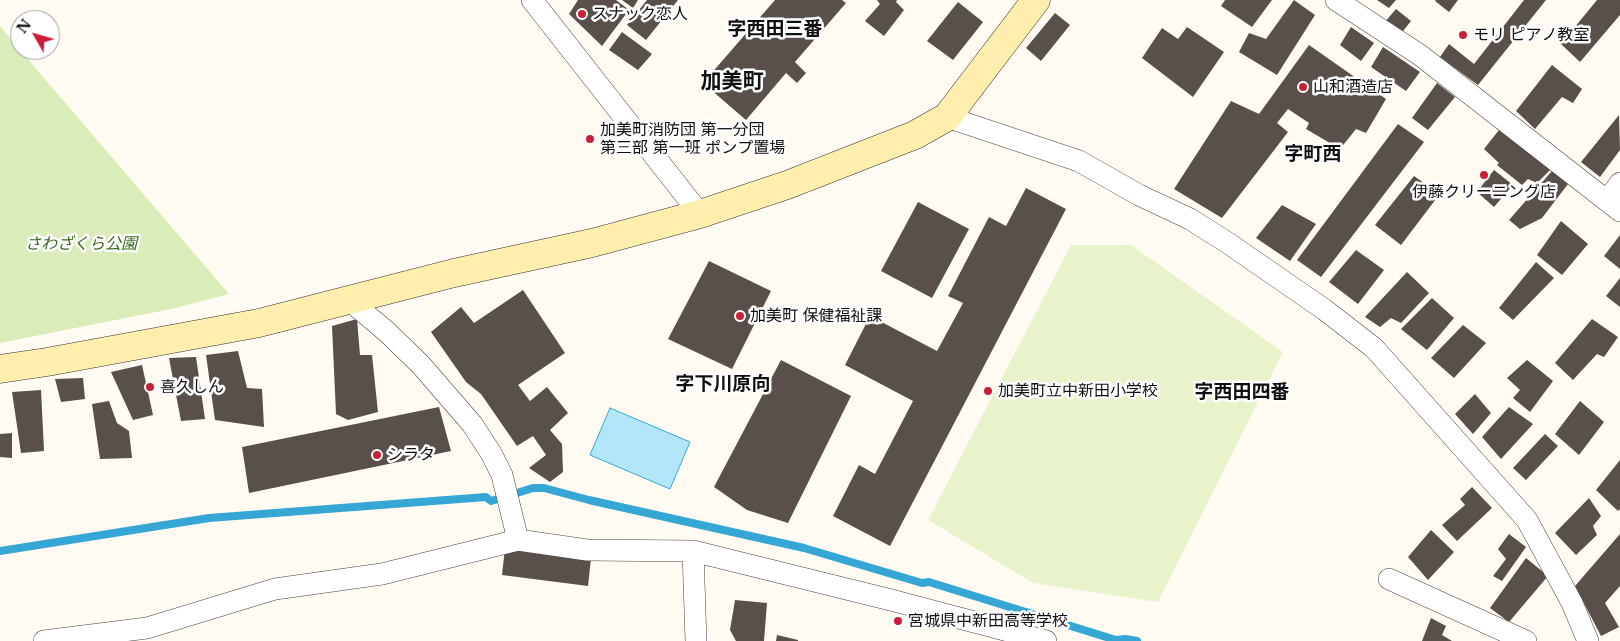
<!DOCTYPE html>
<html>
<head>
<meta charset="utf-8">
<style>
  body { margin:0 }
  #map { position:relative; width:1620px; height:641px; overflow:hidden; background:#fffbf2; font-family:"Libre Baskerville",serif }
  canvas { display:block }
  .north { position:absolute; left:10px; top:10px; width:50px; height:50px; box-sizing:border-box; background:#fff; border:1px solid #9f9f9f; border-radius:50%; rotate:308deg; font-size:14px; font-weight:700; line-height:20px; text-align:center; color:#101010 }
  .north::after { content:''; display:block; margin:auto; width:18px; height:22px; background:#c91f38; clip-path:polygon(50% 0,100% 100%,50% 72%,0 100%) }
</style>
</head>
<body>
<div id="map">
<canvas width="1620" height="641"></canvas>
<div class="north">N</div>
</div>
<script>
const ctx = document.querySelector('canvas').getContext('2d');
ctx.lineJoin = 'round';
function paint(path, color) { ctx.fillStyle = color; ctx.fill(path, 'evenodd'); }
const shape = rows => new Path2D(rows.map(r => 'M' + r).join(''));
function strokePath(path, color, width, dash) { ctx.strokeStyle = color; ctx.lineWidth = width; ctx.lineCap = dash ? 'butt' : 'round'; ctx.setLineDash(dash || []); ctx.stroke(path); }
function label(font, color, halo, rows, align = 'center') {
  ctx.font = font + ' "Libre Baskerville","Noto Sans JP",serif'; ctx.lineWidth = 5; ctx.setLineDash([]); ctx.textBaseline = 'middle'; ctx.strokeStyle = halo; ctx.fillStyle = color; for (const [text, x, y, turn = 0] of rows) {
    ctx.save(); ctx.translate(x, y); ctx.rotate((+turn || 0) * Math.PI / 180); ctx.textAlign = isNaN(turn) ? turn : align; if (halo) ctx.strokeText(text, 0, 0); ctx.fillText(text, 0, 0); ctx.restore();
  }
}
const green = shape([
  [0,26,20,50,229,294,171,309,0,343]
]);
const pitch = shape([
  [1071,245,1131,245,1283,352,1158,602,1033,583,928,520]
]);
const water = shape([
  [610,408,690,442,670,489,590,455,610,408]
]);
const stream = shape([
  [0,551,209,518,486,497,491,501,533,488,544,488,589,500,804,548,922,583,929,582,1116,640,1125,639,1137,641]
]);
const building = shape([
  [578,0,616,0,629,10,602,46,569,14],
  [622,0,638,0,633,8],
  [647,0,678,0,646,40,627,25],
  [775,0,842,0,846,3,795,62,806,73,797,83,786,73,746,120,703,83],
  [877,0,897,0,896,2,904,10,884,36,865,21,880,4],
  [1225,0,1272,0,1252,27,1221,6],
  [1294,0,1315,15,1277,75,1239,52,1249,33,1266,39],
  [1377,0,1396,0,1389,8],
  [1436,0,1458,0,1449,12,1435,1],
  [1524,0,1546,0,1478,85,1440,57,1449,44,1474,64],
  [1597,0,1620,0,1620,15,1580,62,1561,44],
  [958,2,983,22,953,60,927,41],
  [1396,9,1411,21,1400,35,1384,23],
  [1055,13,1070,25,1041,61,1026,48],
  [1187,27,1224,52,1193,97,1142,58,1162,28,1178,39],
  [1351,27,1374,43,1361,61,1340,45],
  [622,32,652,54,638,70,609,50],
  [1309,45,1386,99,1366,133,1356,129,1340,149,1306,129,1309,123,1288,109,1277,123,1288,132,1222,218,1174,189,1231,101,1259,114],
  [1383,47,1420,72,1406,91,1371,67],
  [1552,65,1582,89,1573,103,1562,97,1535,129,1516,111],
  [1437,83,1455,97,1428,130,1412,118],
  [1619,115,1620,150,1600,177,1581,162],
  [1398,124,1424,142,1321,277,1297,260],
  [1499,130,1551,169,1537,183,1528,179,1522,185,1497,165,1499,163,1484,149],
  [1494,170,1513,185,1494,207,1477,192],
  [1552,171,1568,184,1542,218,1520,229,1509,220],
  [1414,176,1431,188,1436,199,1401,245,1375,225],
  [1026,188,1066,209,890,546,833,516,859,465,875,474,913,401,845,365,870,316,937,351,963,303,948,296,989,217,1006,226],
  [918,202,969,229,932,298,881,271],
  [1282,205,1316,224,1290,261,1256,238],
  [1561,221,1588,244,1562,275,1537,255],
  [1620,235,1620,269,1604,256],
  [1356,250,1384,270,1358,304,1329,282],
  [709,261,771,291,732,369,668,339],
  [1536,262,1554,278,1513,320,1499,308],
  [1407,272,1429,293,1401,323,1391,318,1380,327,1365,317],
  [1620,278,1620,307,1606,296],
  [523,290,565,353,518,385,530,401,547,387,568,413,550,430,562,444,563,472,550,482,529,468,546,455,533,436,517,446,481,394,466,382,431,332,461,307,474,323],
  [1432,298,1454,318,1427,350,1401,329],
  [357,319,360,355,372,355,378,412,348,420,336,414,332,326],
  [1592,319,1618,337,1604,357,1597,354,1573,380,1555,363],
  [1463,325,1486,343,1454,378,1431,358],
  [238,351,247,388,262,389,264,427,215,420,206,355],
  [196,357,205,419,181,421,169,358],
  [781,360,851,396,788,523,747,510,714,487],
  [1527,360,1553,381,1530,412,1513,398,1520,390,1507,378],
  [142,365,153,415,133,420,111,372],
  [83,378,85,399,61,402,55,379],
  [41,390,44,451,21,453,12,392],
  [1475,394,1491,413,1473,434,1455,414],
  [109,401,117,423,129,431,132,458,100,459,92,404],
  [1580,401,1604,422,1579,455,1555,434],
  [439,407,451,451,249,493,242,447],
  [1509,407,1533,424,1501,459,1482,437],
  [12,433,12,458,0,457,0,434],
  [1545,434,1558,446,1526,480,1513,468],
  [1620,460,1620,509,1618,511,1596,490],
  [1472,487,1492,508,1457,541,1442,525,1465,505,1460,499],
  [1589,498,1601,516,1593,526,1597,535,1576,555,1555,533],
  [1431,530,1454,552,1428,580,1408,557],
  [1509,534,1526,547,1502,581,1493,576,1506,559,1498,549],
  [1620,534,1620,586,1605,603,1619,627,1601,636,1575,586],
  [505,548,591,558,588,586,502,575],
  [1526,558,1548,576,1509,622,1490,608],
  [735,600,767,603,764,641,736,641,730,630],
  [1431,618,1446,626,1442,635,1452,641,1422,641],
  [777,635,798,640,798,641,776,641]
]);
const street = shape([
  [532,0,700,214],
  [1336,0,1420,55,1620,211],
  [947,117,1079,161,1139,195,1190,219,1228,243,1325,310,1374,348,1527,520,1572,603,1588,641],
  [1607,201,1620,183],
  [349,300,387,332,421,365,472,424,491,453,502,475,518,540],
  [693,551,696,641],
  [1389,579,1526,641],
  [44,641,147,628,275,589,382,574,518,540,587,550,693,551,891,600,1046,641]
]);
const secondary = shape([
  [0,369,47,362,259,323,454,273,592,243,700,214,787,185,915,135,947,117,1036,0]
]);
const markers = [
  [582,14,5,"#c91f38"],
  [1463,35,5,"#c91f38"],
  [1303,87,5,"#c91f38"],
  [590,139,5,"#c91f38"],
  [1484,175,5,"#c91f38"],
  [740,316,5,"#c91f38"],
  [150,387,5,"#c91f38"],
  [988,391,5,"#c91f38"],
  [377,455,5,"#c91f38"],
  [898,621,5,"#c91f38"]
];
const poiNames = [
  ["スナック恋人",592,14],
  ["モリ ピアノ教室",1473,35],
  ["山和酒造店",1313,87],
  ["加美町消防団 第一分団",600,130],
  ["第三部 第一班 ポンプ置場",600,148],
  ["伊藤クリーニング店",1484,192,"center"],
  ["加美町 保健福祉課",750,316],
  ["喜久しん",160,387],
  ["加美町立中新田小学校",998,391],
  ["シラタ",387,455],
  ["宮城県中新田高等学校",908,621]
];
const parkNames = [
  ["さわざくら公園",81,244]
];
const quarterNames = [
  ["字西田三番",775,30],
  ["字町西",1313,155],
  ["字下川原向",723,385],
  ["字西田四番",1242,393]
];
const districtNames = [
  ["加美町",732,82]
];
paint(green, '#d9ecb9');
paint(pitch, '#e9f3cb');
paint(water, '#b4e6fa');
strokePath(water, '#36a6d5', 1);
strokePath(stream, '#36a6d5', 8);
paint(building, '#594f4b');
strokePath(street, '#434343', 22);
strokePath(secondary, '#323232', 29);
strokePath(street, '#fff', 21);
strokePath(secondary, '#ffeead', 28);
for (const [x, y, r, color] of markers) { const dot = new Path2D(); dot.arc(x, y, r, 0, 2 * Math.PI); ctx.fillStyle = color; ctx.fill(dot); strokePath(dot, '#fff', 2); }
label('16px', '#101010', '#fff', poiNames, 'left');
label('italic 16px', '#346c1b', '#fff', parkNames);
label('bold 19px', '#101010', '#fff', quarterNames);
label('bold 21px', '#101010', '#fff', districtNames);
</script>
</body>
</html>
